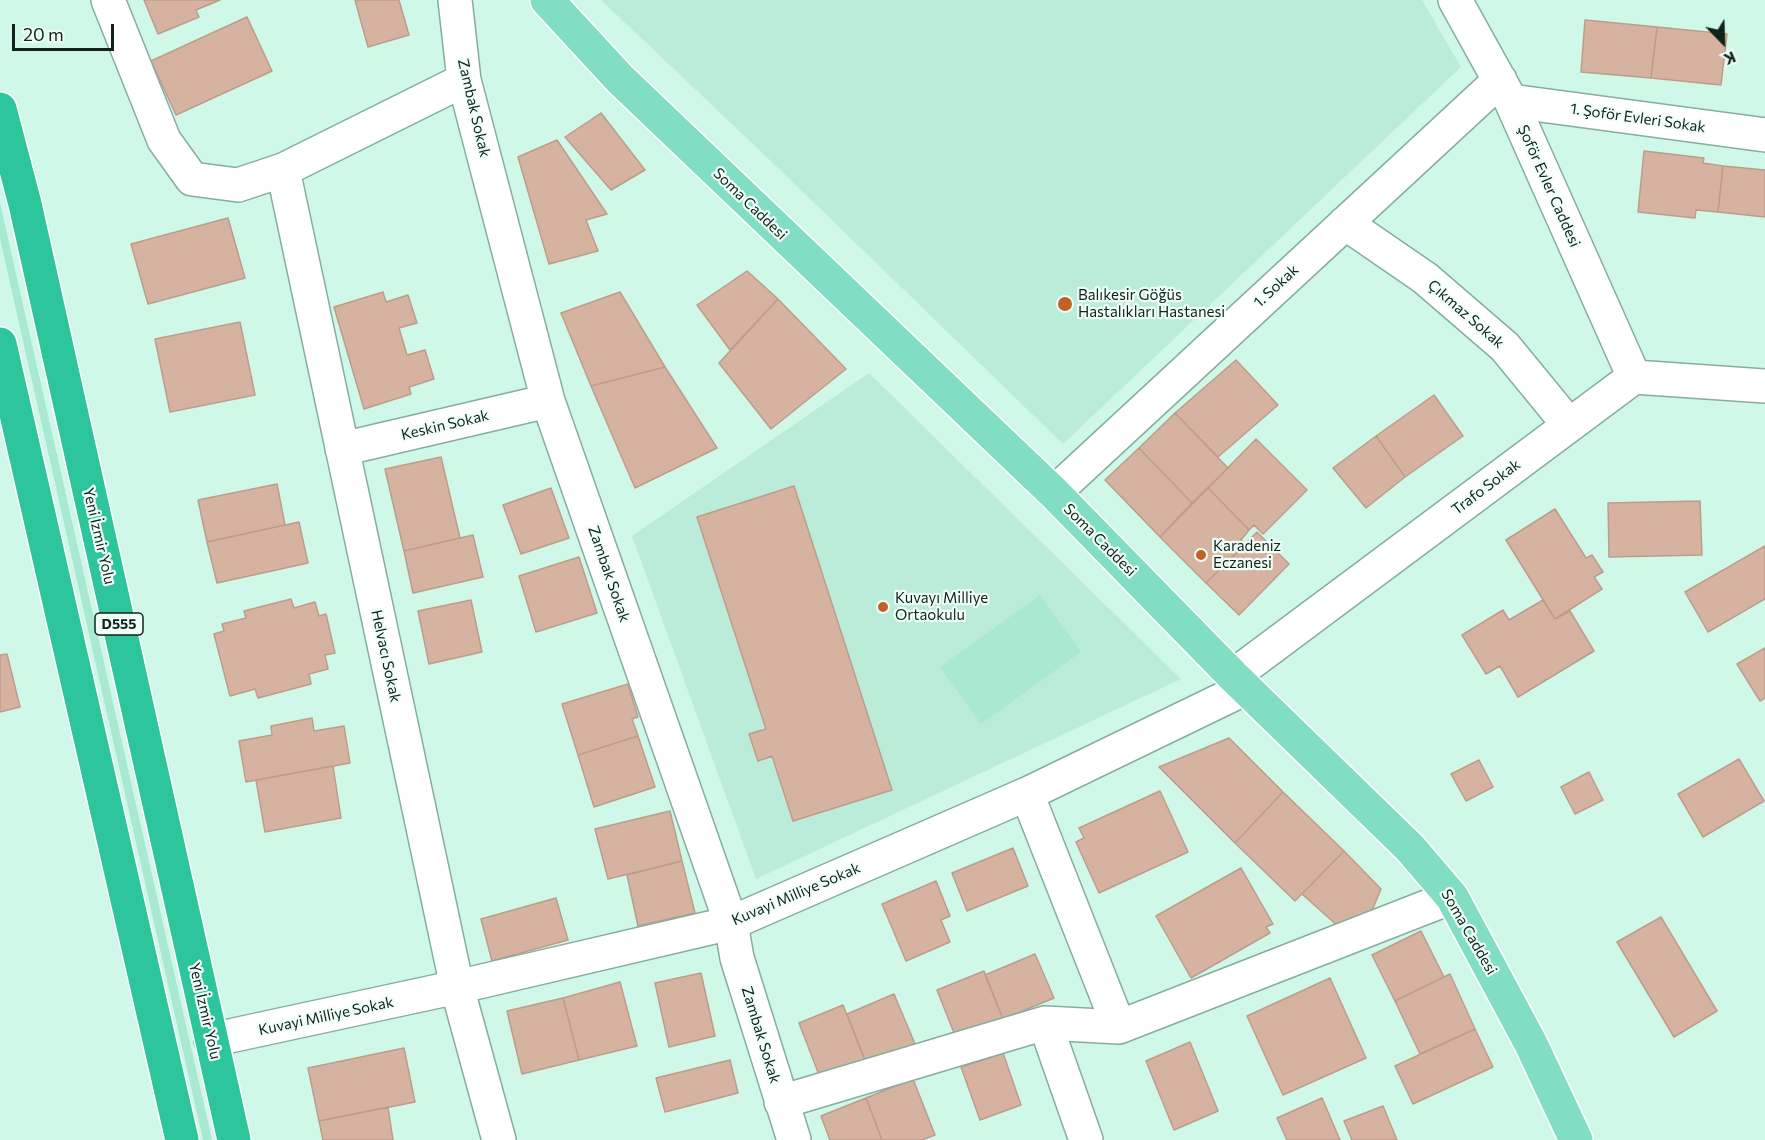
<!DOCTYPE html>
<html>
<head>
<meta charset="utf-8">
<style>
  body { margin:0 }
  #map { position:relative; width:1765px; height:1140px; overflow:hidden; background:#cff8e8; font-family:Commissioner,sans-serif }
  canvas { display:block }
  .north { position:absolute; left:1693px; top:12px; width:60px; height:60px; -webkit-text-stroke:4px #effff8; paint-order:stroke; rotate:157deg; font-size:16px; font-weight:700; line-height:24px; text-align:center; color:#11211b }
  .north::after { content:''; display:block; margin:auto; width:21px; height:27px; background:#11211b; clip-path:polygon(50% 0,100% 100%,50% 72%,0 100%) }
  .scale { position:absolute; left:12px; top:24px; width:102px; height:27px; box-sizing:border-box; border:3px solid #11211b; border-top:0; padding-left:8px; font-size:18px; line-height:21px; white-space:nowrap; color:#11211b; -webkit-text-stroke:4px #effff8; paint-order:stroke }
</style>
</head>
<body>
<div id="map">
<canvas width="1765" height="1140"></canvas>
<div class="north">K</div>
<div class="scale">20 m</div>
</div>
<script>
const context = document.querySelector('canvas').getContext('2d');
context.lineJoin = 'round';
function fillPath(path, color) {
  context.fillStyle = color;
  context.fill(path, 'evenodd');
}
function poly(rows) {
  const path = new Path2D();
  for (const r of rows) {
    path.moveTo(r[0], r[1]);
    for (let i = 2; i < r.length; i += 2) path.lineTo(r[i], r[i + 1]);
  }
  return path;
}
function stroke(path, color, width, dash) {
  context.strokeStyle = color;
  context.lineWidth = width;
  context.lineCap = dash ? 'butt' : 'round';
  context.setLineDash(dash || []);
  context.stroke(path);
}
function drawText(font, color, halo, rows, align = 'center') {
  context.font = font + ' Commissioner,sans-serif';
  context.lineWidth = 4.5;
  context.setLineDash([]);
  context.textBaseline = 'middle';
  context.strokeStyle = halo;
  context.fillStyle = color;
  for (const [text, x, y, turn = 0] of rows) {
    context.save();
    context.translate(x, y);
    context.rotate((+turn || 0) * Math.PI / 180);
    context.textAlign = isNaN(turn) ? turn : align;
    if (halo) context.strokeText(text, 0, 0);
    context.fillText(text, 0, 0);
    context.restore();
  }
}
const built = poly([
  [601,0,1422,0,1461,67,1063,444,773,163],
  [869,373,1181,679,756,879,632,536]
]);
const green = poly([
  [0,203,212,1140,203,1140,0,239],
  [1040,595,1081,652,981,724,940,667]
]);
const building = poly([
  [144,0,220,0,196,10,199,17,158,34,144,0],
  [355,0,399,0,409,35,368,47,355,0],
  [247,17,272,71,176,115,151,61,247,17],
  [1585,20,1657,27,1651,78,1581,72,1585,20],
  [1657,27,1727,34,1721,85,1651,78,1657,27],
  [601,113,645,170,611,190,565,137,601,113],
  [557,140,607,214,586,220,598,251,549,264,518,157,557,140],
  [1644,151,1704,158,1703,163,1723,166,1718,212,1696,210,1695,218,1638,212,1644,151],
  [1723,166,1765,170,1765,217,1718,212,1723,166],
  [228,218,245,278,148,304,131,244,228,218],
  [747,271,778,299,730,350,697,305,747,271],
  [383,292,386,302,408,295,417,323,399,328,407,355,425,350,434,379,409,387,411,394,364,409,334,307,383,292],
  [620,292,665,367,591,386,561,313,620,292],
  [778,299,846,369,771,429,719,363,778,299],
  [240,322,255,395,170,412,155,339,240,322],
  [1236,360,1278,405,1218,457,1175,413,1236,360],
  [665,367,717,448,635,488,591,386,665,367],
  [1434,395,1463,436,1405,477,1376,436,1434,395],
  [1175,413,1228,468,1192,503,1139,448,1175,413],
  [1376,436,1405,477,1366,508,1333,468,1376,436],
  [1256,439,1307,490,1263,534,1254,525,1249,530,1208,488,1256,439],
  [1139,448,1192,503,1160,537,1105,480,1139,448],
  [441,457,460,538,404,551,385,469,441,457],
  [277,484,285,525,207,542,198,500,277,484],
  [794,486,892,790,793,821,772,756,758,761,749,734,766,729,697,517,794,486],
  [551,488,569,538,521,554,503,505,551,488],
  [1208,488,1249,530,1241,540,1245,545,1206,583,1160,537,1208,488],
  [1700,501,1702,555,1609,557,1608,503,1700,501],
  [1555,509,1586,558,1592,555,1603,572,1594,577,1602,589,1555,619,1506,540,1555,509],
  [299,522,308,563,217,583,207,542,299,522],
  [1257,532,1289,564,1239,615,1206,583,1257,532],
  [473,535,483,577,413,593,404,551,473,535],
  [1765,546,1765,599,1708,632,1685,592,1765,546],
  [579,557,597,613,536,632,519,576,579,557],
  [291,599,294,608,315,602,319,616,326,614,335,653,325,655,328,669,309,674,311,684,258,698,255,689,230,696,214,634,224,631,222,624,246,618,244,611,291,599],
  [471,600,482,652,429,664,418,611,471,600],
  [1543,600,1555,619,1570,611,1594,651,1518,697,1500,666,1486,674,1462,635,1503,610,1509,620,1543,600],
  [1765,648,1765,698,1760,701,1737,664,1765,648],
  [7,654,20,707,0,712,0,655,7,654],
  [628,684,638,717,632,719,638,736,578,755,562,704,628,684],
  [312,718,314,731,344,726,350,763,246,782,239,741,272,735,271,726,312,718],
  [638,736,655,787,594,807,578,755,638,736],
  [1229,738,1283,792,1235,843,1159,767,1229,738],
  [1739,759,1764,801,1703,837,1678,794,1739,759],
  [1479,760,1493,787,1466,801,1451,774,1479,760],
  [333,766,341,818,265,832,256,780,333,766],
  [1589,772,1603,800,1575,814,1561,787,1589,772],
  [1160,791,1188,852,1099,893,1076,842,1084,838,1079,828,1160,791],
  [1283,792,1344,851,1295,901,1235,843,1283,792],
  [670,811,682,861,608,879,595,829,670,811],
  [1013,848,1028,886,967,911,952,873,1013,848],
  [1344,851,1381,889,1371,913,1339,927,1302,894,1344,851],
  [682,861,695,913,638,926,627,875,682,861],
  [1241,868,1273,924,1266,927,1270,933,1191,978,1156,916,1241,868],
  [936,881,950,916,941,920,950,942,906,961,882,904,936,881],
  [556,898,568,940,492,961,481,919,556,898],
  [1661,917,1717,1011,1674,1037,1617,942,1661,917],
  [1421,931,1444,977,1395,1001,1372,955,1421,931],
  [1035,954,1054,998,1003,1019,985,975,1035,954],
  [984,971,1003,1019,956,1038,937,990,984,971],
  [701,973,715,1036,669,1047,655,983,701,973],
  [1450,974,1475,1029,1420,1054,1395,1001,1450,974],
  [1330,978,1366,1058,1283,1095,1247,1016,1330,978],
  [620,982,637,1046,579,1060,563,998,620,982],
  [894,994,915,1044,866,1063,847,1014,894,994],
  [563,998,579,1060,522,1074,507,1011,563,998],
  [843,1005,866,1063,821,1080,799,1023,843,1005],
  [1475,1029,1493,1067,1413,1104,1395,1066,1475,1029],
  [1190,1042,1218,1111,1174,1130,1146,1061,1190,1042],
  [404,1048,415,1102,319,1121,308,1068,404,1048],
  [1003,1053,1021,1105,980,1120,961,1067,1003,1053],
  [730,1060,738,1093,665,1112,656,1078,730,1060],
  [913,1079,935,1135,922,1140,882,1140,866,1098,913,1079],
  [866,1098,882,1140,830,1140,821,1116,866,1098],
  [1322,1098,1340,1140,1287,1140,1277,1118,1322,1098],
  [1383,1106,1397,1140,1352,1140,1344,1121,1383,1106],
  [388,1107,393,1140,323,1140,319,1121,388,1107]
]);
const minor = poly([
  [108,0,164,140,192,179,238,185,283,170,464,80],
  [455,0,464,80,548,401,731,923,737,958,794,1140],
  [1455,0,1511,101,1634,377],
  [1511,101,1765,135],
  [283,170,457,987,499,1140],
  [1345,223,1425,278,1505,347,1569,425],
  [342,449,548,401],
  [1054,493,1500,80],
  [1233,676,1634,377,1765,386],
  [1027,794,1119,1027],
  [1045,1023,1086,1140],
  [211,1040,457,987,731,923,1027,794,1246,688],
  [781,1102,1045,1023,1119,1027,1452,897]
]);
const major = poly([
  [547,0,620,79,1054,493,1233,676,1410,848,1452,897,1531,1044,1576,1140]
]);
const highway = poly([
  [0,109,25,204,234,1140],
  [0,344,182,1140]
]);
const markers = [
  [1065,304,8,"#c26025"],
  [1201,555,6,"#c26025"],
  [883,607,6,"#c26025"]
];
const shields = [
  [119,624,48]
];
const shieldNames = [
  ["D555",119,624]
];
const streetNames = [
  ["Zambak Sokak",474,108,77],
  ["1. Şoför Evleri Sokak",1638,118,8],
  ["Şoför Evler Caddesi",1549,186,66],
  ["Soma Caddesi",750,204,44],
  ["1. Sokak",1276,286,-43],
  ["Çıkmaz Sokak",1466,314,41],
  ["Keskin Sokak",445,425,-13],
  ["Trafo Sokak",1486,487,-37],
  ["Yeni İzmir Yolu",99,536,77],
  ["Soma Caddesi",1100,540,45],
  ["Zambak Sokak",609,574,71],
  ["Helvacı Sokak",386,656,78],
  ["Kuvayi Milliye Sokak",796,894,-23],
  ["Soma Caddesi",1469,932,60],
  ["Yeni İzmir Yolu",205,1011,77],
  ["Kuvayi Milliye Sokak",326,1016,-12],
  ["Zambak Sokak",761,1035,73]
];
const poiNames = [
  ["Balıkesir Göğüs",1078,295],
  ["Hastalıkları Hastanesi",1078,312],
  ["Karadeniz",1213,546],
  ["Eczanesi",1213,563],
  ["Kuvayı Milliye",895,598],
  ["Ortaokulu",895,615]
];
fillPath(built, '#bbecd9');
fillPath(green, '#aae9d1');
fillPath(building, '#d6b3a1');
stroke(building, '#be9c8b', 1.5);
stroke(minor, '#86ad9e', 36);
stroke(major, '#fff', 36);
stroke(highway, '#fff', 36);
stroke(minor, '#fff', 33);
stroke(major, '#81ddc4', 33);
stroke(highway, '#2dc69c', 33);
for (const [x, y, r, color] of markers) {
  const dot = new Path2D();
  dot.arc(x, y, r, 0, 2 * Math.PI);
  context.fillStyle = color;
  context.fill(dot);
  stroke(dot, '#effff8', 2);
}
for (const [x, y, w] of shields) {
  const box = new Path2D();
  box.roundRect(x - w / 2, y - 11, w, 22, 4.5);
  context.fillStyle = '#effff8';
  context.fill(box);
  stroke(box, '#11211b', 1.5);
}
drawText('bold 14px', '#11211b', null, shieldNames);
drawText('15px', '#11211b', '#effff8', streetNames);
drawText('15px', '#11211b', '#effff8', poiNames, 'left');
</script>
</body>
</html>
